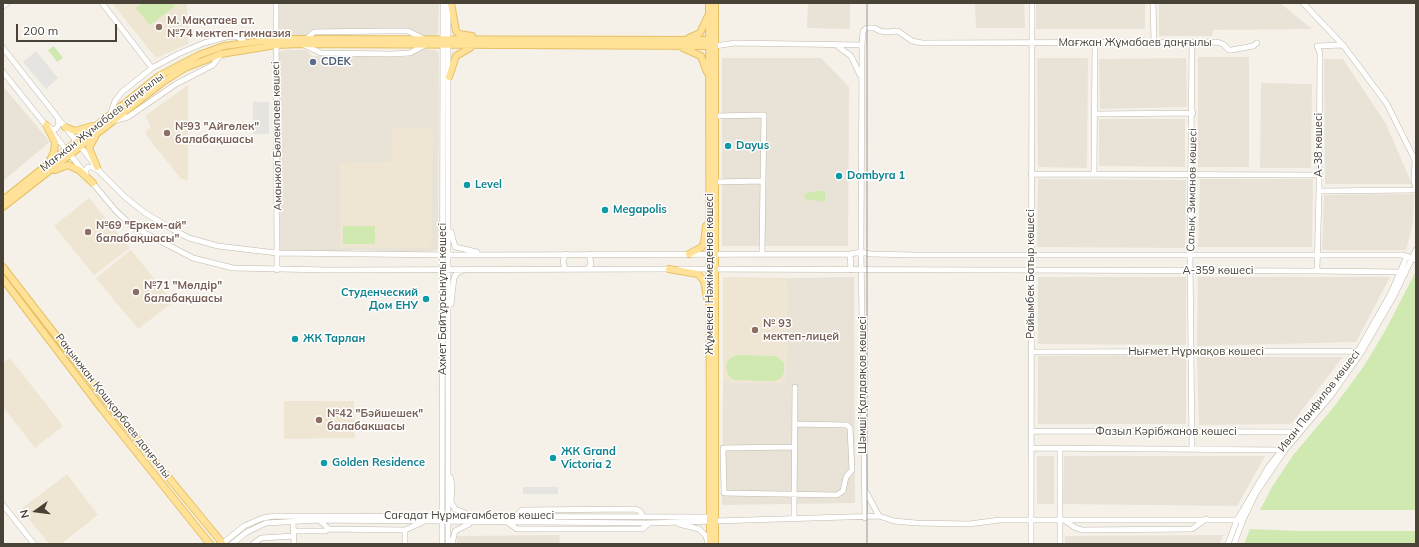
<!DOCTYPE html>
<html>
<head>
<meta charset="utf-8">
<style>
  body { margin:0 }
  #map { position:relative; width:1419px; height:547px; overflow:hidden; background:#f5f1e9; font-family:Mulish,sans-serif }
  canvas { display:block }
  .frame { position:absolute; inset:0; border:4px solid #484237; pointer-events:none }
  .north { position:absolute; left:16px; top:491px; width:40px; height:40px; -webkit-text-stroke:3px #fff; paint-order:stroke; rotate:256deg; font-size:11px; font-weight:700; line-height:16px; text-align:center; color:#484237 }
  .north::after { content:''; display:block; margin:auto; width:14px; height:18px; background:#484237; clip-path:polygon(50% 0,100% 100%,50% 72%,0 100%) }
  .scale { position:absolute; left:16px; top:24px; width:101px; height:18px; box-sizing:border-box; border:2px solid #484237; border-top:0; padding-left:5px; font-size:12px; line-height:14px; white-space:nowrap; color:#484237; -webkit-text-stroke:3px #fff; paint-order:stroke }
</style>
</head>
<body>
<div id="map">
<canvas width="1419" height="547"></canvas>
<div class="frame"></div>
<div class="north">N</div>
<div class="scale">200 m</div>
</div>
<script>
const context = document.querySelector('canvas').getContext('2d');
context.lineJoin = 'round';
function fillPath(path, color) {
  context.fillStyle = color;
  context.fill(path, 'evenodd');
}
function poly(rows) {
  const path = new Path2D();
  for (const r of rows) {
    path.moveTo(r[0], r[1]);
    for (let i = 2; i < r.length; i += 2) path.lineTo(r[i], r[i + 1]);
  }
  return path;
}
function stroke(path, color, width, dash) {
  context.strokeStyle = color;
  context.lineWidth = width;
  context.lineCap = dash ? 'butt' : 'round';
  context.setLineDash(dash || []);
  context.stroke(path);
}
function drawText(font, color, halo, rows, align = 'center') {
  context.font = font + ' Mulish,sans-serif';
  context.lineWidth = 3;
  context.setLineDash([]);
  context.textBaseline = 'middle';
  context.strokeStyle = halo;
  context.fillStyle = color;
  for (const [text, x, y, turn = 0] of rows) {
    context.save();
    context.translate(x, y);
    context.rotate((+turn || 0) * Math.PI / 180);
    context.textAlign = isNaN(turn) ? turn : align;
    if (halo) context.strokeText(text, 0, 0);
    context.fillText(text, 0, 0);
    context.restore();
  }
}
const residential = poly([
  [278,3,439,3,438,34,434,37,426,37,409,30,311,30,304,37,281,36,278,31],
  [808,3,850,3,850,29,807,28],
  [975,3,1024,3,1025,28,976,28],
  [1036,3,1145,3,1145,29,1036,29],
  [1159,3,1280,3,1312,29,1213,30,1212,36,1159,36],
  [421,49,434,50,438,52,439,56,438,249,434,251,407,252,352,250,343,253,280,250,279,52,285,50,306,50,312,56,408,57],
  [1198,57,1249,57,1249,167,1198,167],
  [722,58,821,58,849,87,848,246,722,246],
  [1037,58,1088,58,1087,168,1038,167],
  [1186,58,1187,107,1100,109,1099,59],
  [1324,59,1343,59,1386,124,1412,184,1325,184],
  [1261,83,1312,84,1311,168,1260,168],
  [3,86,50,142,3,181],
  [1099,119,1185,119,1185,167,1099,166],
  [1038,179,1186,180,1185,248,1037,247],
  [1200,179,1313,179,1312,247,1198,247],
  [1414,194,1413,223,1406,250,1322,250,1324,195],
  [854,277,855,503,722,505,723,382,786,383,787,278],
  [1038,277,1186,277,1186,345,1038,344],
  [1198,277,1390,277,1356,342,1197,346],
  [1186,355,1186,424,1038,424,1038,356],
  [1197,357,1343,357,1291,424,1199,425],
  [1037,456,1054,456,1054,504,1037,504],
  [1064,456,1265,456,1237,506,1063,504],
  [560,535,559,544,457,544,457,536],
  [1223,535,1220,544,1065,544,1065,536]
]);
const education = poly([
  [112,3,187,3,188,44,156,58],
  [188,85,188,180,181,179,146,135,146,130,151,127,145,116],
  [433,127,431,247,340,248,340,163,391,162,393,128],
  [89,198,130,248,94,275,54,226],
  [131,250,173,302,138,329,96,278],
  [723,277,787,278,786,383,723,382],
  [10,358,63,426,35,448,3,407,3,363],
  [284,401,354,401,355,438,284,439],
  [67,474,98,515,61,544,49,544,21,509]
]);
const green = poly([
  [143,3,173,3,175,6,150,25,136,8],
  [54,46,63,58,57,62,48,50],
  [816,191,825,191,825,202,813,200,806,201,804,194],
  [343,226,375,226,375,244,343,244],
  [1416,271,1416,510,1260,510,1272,487,1294,454,1333,408,1364,366,1385,331],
  [737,355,776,356,784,363,784,373,781,378,774,381,734,380,728,375,726,365,730,358],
  [1250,529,1298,531,1416,531,1416,544,1244,544]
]);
const parking = poly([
  [36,51,58,78,46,89,23,62],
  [253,102,269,102,269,134,253,134],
  [523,487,558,487,558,494,523,494]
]);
const minor = poly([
  [102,3,152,68],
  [276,3,277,270],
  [1153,3,1154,42],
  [1303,3,1343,45,1387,104,1415,160,1414,181,1416,189],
  [3,6,7,3],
  [305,40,314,32,385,31,408,31,424,39],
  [302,44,321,53,391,54,410,53,423,46],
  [836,45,851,56,860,75],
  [715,46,735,43,862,45],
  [3,48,102,174,125,197,145,213,172,229,189,238,218,246,277,253,449,255,850,254,851,270],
  [3,72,47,127],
  [1095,114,1193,113],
  [110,115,115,101,122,92,152,68,178,54,204,43,226,37,238,37,246,43],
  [715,116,764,115,763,181],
  [113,121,128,117,176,84,213,65,221,54],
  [47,125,52,130,56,129,59,124,58,120],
  [53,133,84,172],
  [86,174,86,170,88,167,92,167,99,171],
  [1031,174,1319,175],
  [1094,174,1095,42],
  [90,180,116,211,133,227,193,258,233,268,327,270,672,269],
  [716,182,763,181,762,254],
  [1319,191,1416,190],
  [451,232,455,247,477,252],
  [850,254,861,252,862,45,863,31,867,28,874,28,880,31,887,32,898,31,912,41,922,43,1217,42,1223,44,1229,50,1232,50,1253,46,1257,43],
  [565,269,563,261,566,254],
  [588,269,591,264,589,254],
  [680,269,1317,271,1401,272,1405,274],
  [1317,271,1319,191,1320,53,1317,46,1343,45],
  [451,304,454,278,457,273,462,271],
  [1031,352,1358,351,1360,353],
  [1033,431,1297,432],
  [795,447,723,448,724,493,837,495,843,491,846,477,852,470,850,428,847,425,795,424],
  [1033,448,1283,450],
  [1192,448,1190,254,1192,43],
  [450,477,452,484,451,502,455,509,465,513],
  [865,490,879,516],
  [3,505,34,544],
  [516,516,522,510,635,509,640,511,643,517],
  [794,518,795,387],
  [865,518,861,252,871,254,915,255,1401,255,1407,256,1416,260],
  [319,520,329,529,405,530,423,522],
  [1064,520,1074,527,1082,530,1192,529,1206,519],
  [293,522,294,544],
  [507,522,517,529,642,529,649,523],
  [679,524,699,529,706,536,708,544],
  [405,530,405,544],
  [294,531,325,531,329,529],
  [222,544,244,526,263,518,275,516,714,517],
  [232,544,247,532,266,523,319,520,649,523,879,516,894,521,916,523,969,524,1000,520,1243,520],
  [253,544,261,538,294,536],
  [442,544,443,3],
  [448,544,448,3],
  [452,544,455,531,469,524],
  [1031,544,1032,3],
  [1060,544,1060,448],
  [1228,544,1237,520,1269,466,1332,388,1358,351,1391,293,1407,256],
  [1234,544,1243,520,1256,493,1285,450,1330,397,1361,353,1394,296,1416,250]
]);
const major = poly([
  [451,3,456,31,459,34,472,36],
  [709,3,710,544],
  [715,3,715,544],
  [689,38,700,33,708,16],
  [683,48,701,56,707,72],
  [449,77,456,56,470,48],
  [46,125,55,142,54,152,49,162],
  [65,127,75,131,92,126],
  [95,137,89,148,97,167],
  [55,170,68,165,79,170,93,183],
  [3,200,159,76,199,55,224,46,276,39,715,40],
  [3,207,163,82,185,68,221,54,276,45,302,44,715,46],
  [689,254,702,247,704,243,706,226],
  [3,267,119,417,223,544],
  [669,269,698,274,704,281,707,298],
  [3,279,101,408,210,544]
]);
const tram = poly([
  [867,3,867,544]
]);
const markers = [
  [159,27,4,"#8d6e63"],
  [313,62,4,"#5c6f8a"],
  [167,133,4,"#8d6e63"],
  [728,146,4,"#0f9aa8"],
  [839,176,4,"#0f9aa8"],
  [467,185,4,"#0f9aa8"],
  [605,210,4,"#0f9aa8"],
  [88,232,4,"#8d6e63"],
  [136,292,4,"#8d6e63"],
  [426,299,4,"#0f9aa8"],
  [755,330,4,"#8d6e63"],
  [295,339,4,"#0f9aa8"],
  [319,420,4,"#8d6e63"],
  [553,458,4,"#0f9aa8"],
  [324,463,4,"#0f9aa8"]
];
const educationNames = [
  ["М. Мақатаев ат.",167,21],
  ["№74 мектеп-гимназия",167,34],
  ["№93 \"Айгөлек\"",175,127],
  ["балабақшасы",175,140],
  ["№69 \"Еркем-ай\"",96,226],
  ["балабақшасы\"",96,239],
  ["№71 \"Мөлдір\"",144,286],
  ["балабақшасы",144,299],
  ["№ 93",763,324],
  ["мектеп-лицей",763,337],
  ["№42 \"Бәйшешек\"",327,414],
  ["балабакшасы",327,427]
];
const streetNames = [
  ["Мағжан Жұмабаев даңғылы",1135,43],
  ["Мағжан Жұмабаев даңғылы",102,122,-38],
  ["Аманжол Бөлекпаев көшесі",277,136,-91],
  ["А-38 көшесі",1319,145,-90],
  ["Салық Зиманов көшесі",1192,190,-89],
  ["А-359 көшесі",1218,271],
  ["Жұмекен Нәжімеденов көшесі",710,274,-90],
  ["Райымбек Батыр көшесі",1031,274,-90],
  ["Ахмет Байтұрсынұлы көшесі",443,299,-90],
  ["Нығмет Нұрмақов көшесі",1196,352],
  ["Шәмші Қалдаяқов көшесі",863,385,-90],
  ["Иван Панфилов көшесі",1319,401,-52],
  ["Рақымжан Қошқарбаев даңғылы",113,406,52],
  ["Фазыл Кәрібжанов көшесі",1166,432],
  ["Сағадат Нұрмағамбетов көшесі",469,516]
];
const serviceNames = [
  ["CDEK",321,62]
];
const cultureNames = [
  ["Dayus",736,146],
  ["Dombyra 1",847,176],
  ["Level",475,185],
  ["Megapolis",613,210],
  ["Студенческий",418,293,"right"],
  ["Дом ЕНУ",418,306,"right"],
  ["ЖК Тарлан",303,339],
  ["ЖК Grand",561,452],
  ["Victoria 2",561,465],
  ["Golden Residence",332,463]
];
fillPath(residential, '#e9e3d7');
fillPath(education, '#eee6d2');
fillPath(green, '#d0e9b1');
fillPath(parking, '#e6e4e0');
stroke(minor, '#c0b9ab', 6);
stroke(major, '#e6c065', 8);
stroke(minor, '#fff', 5);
stroke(major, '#ffe297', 6);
stroke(tram, '#989898', 1);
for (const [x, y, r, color] of markers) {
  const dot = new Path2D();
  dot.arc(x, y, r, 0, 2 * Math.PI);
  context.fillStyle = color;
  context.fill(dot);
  stroke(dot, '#fff', 1.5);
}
drawText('bold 11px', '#785e54', '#fff', educationNames, 'left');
drawText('11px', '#484237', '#fff', streetNames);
drawText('bold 11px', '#4e5e75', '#fff', serviceNames, 'left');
drawText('bold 11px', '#0d838f', '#fff', cultureNames, 'left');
</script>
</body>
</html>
